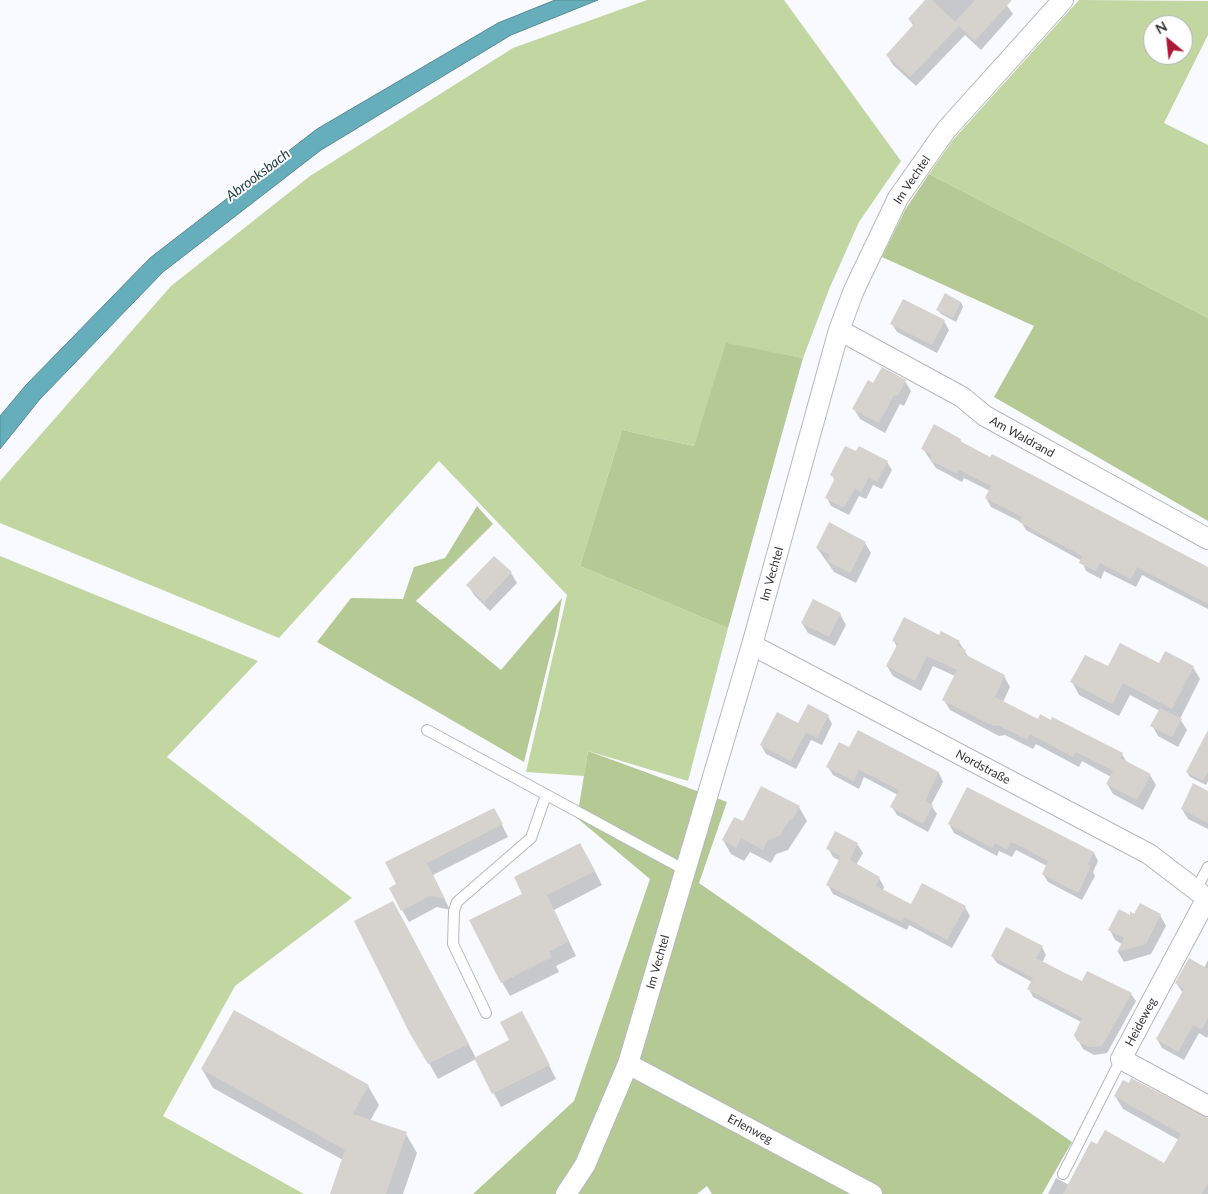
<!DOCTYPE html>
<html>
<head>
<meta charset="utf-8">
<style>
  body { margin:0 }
  #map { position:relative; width:1208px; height:1194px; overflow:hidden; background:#f9faff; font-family:Lato,sans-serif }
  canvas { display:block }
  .north { position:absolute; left:1143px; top:15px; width:50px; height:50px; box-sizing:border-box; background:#fff; border:1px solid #aeaeaf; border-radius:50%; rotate:332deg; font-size:14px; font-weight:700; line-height:20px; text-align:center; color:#343437 }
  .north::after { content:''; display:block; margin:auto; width:18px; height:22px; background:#ad1839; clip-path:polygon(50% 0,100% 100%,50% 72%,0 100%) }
</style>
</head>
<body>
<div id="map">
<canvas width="1208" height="1194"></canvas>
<div class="north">N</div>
</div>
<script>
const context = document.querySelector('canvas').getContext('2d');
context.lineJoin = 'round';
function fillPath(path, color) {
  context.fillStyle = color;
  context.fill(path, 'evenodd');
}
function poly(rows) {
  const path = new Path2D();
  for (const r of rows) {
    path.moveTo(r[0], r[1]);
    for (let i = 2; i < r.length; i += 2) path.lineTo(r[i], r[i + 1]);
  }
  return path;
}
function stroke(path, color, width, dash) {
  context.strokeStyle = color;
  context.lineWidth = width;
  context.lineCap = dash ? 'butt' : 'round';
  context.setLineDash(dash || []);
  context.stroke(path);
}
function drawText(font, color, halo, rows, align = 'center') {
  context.font = font + ' Lato,sans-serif';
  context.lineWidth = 4;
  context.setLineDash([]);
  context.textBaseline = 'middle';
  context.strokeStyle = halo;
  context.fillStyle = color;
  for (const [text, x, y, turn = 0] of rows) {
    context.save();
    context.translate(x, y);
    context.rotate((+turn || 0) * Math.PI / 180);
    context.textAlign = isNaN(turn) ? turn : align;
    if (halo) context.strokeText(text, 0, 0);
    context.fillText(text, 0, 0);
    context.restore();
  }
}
const green = poly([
  [647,0,784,0,901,161,859,222,830,287,803,358,727,344,694,446,622,430,580,566,728,628,688,781,588,751,584,776,526,772,567,595,439,461,279,638,0,523,0,481,171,286,310,176,513,48],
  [1079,0,1208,1,1208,35,1164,123,1208,145,1208,318,929,174,953,140],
  [1153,25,1183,25,1183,55,1153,55],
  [0,556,258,661,167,757,352,898,235,986,163,1116,304,1194,0,1194]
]);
const forest = poly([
  [929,174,1208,318,1208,521,994,397,1034,326,882,257,905,210],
  [726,343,803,358,728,628,580,566,622,430,694,446],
  [477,506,493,524,416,601,501,670,562,598,556,631,524,762,317,642,351,598,403,599,414,567,445,558],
  [588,751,727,802,699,883,1072,1142,1042,1194,712,1194,707,1186,697,1194,473,1194,574,1101,650,879,577,818]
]);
const water = poly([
  [555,0,598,0,511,35,321,150,163,272,40,399,0,449,0,416,26,385,150,258,317,129,498,23,555,0]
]);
const shadow = poly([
  [927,0,1003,0,1013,14,981,50,965,35,916,86,893,65,887,55,914,27,909,19],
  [961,302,963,307,956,322,941,314,938,310],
  [944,321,949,330,937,353,897,332,892,324],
  [905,381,911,391,904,406,900,404,885,433,860,419,854,409],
  [960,440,963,444,1208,568,1208,609,1142,575,1136,587,1104,571,1101,579,1086,571,1082,561,1026,530,1021,522,991,507,986,498,990,491,964,478,962,482,936,468,923,449],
  [856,453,887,462,892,470,882,489,873,485,866,499,859,496,849,515,831,506,827,498,835,481,832,475],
  [865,543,871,553,856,583,834,572,817,548],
  [511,573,517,583,490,611,474,595,468,585],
  [840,614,846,625,835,646,808,633,802,623],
  [939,637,959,642,969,658,1004,676,1010,687,1003,702,1038,720,1122,754,1127,763,1150,775,1156,785,1143,810,1113,794,1107,784,1111,777,1082,761,1079,767,1036,744,1033,749,1005,735,999,736,950,710,944,700,955,676,933,666,921,691,893,676,887,666,897,647,894,641],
  [1159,664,1193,667,1200,679,1180,719,1187,730,1178,747,1158,736,1152,725,1160,711,1130,695,1119,716,1079,695,1072,682,1108,668],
  [828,716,832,724,822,745,811,740,796,769,766,754,761,745,799,724],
  [858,732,939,773,943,782,931,805,937,814,928,832,897,815,892,807,898,795,864,777,859,789,833,775,828,767,849,749],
  [1208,758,1208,781,1206,785,1190,777,1187,772],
  [968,789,1094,853,1098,861,1093,872,1095,876,1082,900,1048,882,1043,874,1047,866,1016,850,1012,857,999,851,997,856,954,833,949,824],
  [1208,792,1208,829,1188,819,1182,809],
  [799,807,807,821,788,850,776,854,771,863,750,852,744,861,731,854,723,840,743,823],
  [500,821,508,837,433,875,450,910,437,907,409,922,402,910,398,885,386,863],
  [857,844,863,853,856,865,879,878,884,887,883,891,911,905,965,907,970,916,952,948,909,925,907,930,833,894,828,885,840,861,833,857,828,848],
  [588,858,602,885,554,910,576,956,556,966,559,972,510,996,502,982,524,894],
  [1160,915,1166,926,1151,954,1124,962,1118,952,1122,944,1115,940,1110,930,1135,916],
  [402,918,476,1058,511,1041,529,1025,556,1079,501,1107,476,1059,438,1079,429,1063],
  [1042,947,1046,955,1042,963,1082,983,1131,994,1136,1001,1107,1053,1094,1055,1083,1049,1078,1040,1081,1022,1033,997,1029,989,1032,982,997,963,992,956],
  [1208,960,1208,1036,1207,1038,1199,1033,1184,1060,1162,1048,1157,1039,1183,993,1176,983,1204,968],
  [202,1069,368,1086,379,1105,370,1121,406,1134,417,1153,403,1194,332,1194,343,1160,213,1088],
  [1115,1096,1208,1119,1208,1194,1048,1194,1056,1178,1069,1185,1165,1165,1179,1140,1123,1109]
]);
const building = poly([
  [925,0,932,0,955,22,975,0,1012,0,975,41,959,26,910,77,886,55,914,24,908,19],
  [945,293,961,302,953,318,936,310],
  [903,299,945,320,932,345,890,324],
  [882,367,906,380,898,396,894,395,879,423,852,409,868,380,873,383],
  [934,424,961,439,960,441,990,457,992,454,1208,567,1208,604,1137,567,1131,579,1100,563,1096,571,1079,563,1082,556,1019,522,1022,517,985,498,991,486,959,470,957,474,930,460,932,455,921,449],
  [845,446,856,451,859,446,888,461,877,482,869,477,861,492,855,488,844,508,825,498,835,478,830,475],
  [829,522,866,542,850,573,827,561,830,555,816,548],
  [494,556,512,572,484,602,466,585],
  [813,599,841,613,829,637,801,623],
  [904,617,939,635,941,631,960,641,957,646,966,650,964,654,1005,675,995,697,1038,719,1040,714,1051,720,1052,717,1123,753,1120,758,1151,774,1137,800,1106,784,1113,771,1076,752,1073,757,1030,734,1027,740,998,725,993,726,942,700,957,670,927,656,915,681,886,666,898,643,892,641],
  [1120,643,1159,663,1165,651,1194,666,1172,709,1123,683,1112,704,1070,682,1085,655,1108,666],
  [808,704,829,715,817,738,806,732,791,761,760,745,777,712,798,723],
  [1160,708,1182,719,1172,737,1150,726],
  [858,730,939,772,925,801,933,805,923,824,890,807,899,790,859,770,854,781,826,767,839,742,849,747],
  [1208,730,1208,772,1203,781,1186,772],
  [1193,783,1208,791,1208,823,1181,809],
  [761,786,800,806,792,820,790,819,780,836,768,840,763,850,741,838,736,848,722,840,734,817,743,821],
  [967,787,1094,852,1088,864,1091,866,1078,893,1042,874,1048,861,1026,849,1011,842,1007,850,995,843,992,848,948,824],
  [494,808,503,824,427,863,445,899,430,896,401,911,389,888,396,884,385,862],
  [835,831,858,843,850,860,880,877,876,886,911,904,922,883,966,906,947,940,904,917,902,922,826,885,841,856,826,849],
  [580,843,595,871,547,895,569,941,549,952,552,957,501,983,469,920,522,894,514,877],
  [393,901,469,1044,428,1064,409,1032,354,921],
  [1140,903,1161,914,1146,944,1117,952,1124,938,1108,930,1119,909,1130,915,1130,911,1134,914],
  [1006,927,1043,946,1036,958,1063,972,1082,981,1087,971,1132,993,1102,1046,1089,1047,1077,1041,1074,1035,1082,1018,1027,989,1033,978,991,956],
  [1189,958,1208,969,1208,1018,1202,1029,1193,1025,1178,1052,1156,1039,1184,989,1175,983],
  [234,1010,369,1085,353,1114,407,1132,386,1194,330,1194,345,1150,201,1069],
  [522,1011,550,1065,492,1094,474,1058,509,1040,500,1022],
  [1131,1078,1208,1118,1208,1183,1202,1194,1063,1194,1091,1141,1097,1144,1105,1130,1164,1163,1181,1134,1114,1096,1123,1080,1129,1083]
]);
const service = poly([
  [427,730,685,870],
  [1196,890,1208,867],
  [486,1013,453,944,454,911,457,902,531,838,546,795],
  [1063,1174,1121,1059]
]);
const minor = poly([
  [839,330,962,397,985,416,1208,539],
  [752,645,1149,854,1208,899],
  [1207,898,1121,1059,1208,1106],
  [628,1064,872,1194],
  [566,1194,585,1165,628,1064,752,645,839,330,854,290,898,198,946,130,1063,0]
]);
const streetNames = [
  ["Im Vechtel",912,180,-56],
  ["Am Waldrand",1022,437,29],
  ["Im Vechtel",772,574,-74],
  ["Nordstraße",983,767,28],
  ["Im Vechtel",658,962,-74],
  ["Heideweg",1141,1022,-62],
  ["Erlenweg",750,1129,28]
];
const waterNames = [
  ["Abrooksbach",258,175,-37]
];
fillPath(green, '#c2d6a2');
fillPath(forest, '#b5c994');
fillPath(water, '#66aebc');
stroke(water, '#578994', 1);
fillPath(shadow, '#0003');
fillPath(building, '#d6d2cd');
stroke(service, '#b7b8be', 12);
stroke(minor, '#b7b8be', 22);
stroke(service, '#fff', 10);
stroke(minor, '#fff', 20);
drawText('12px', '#343437', '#fff', streetNames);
drawText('italic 14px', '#173b41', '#fff', waterNames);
</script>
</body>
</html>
